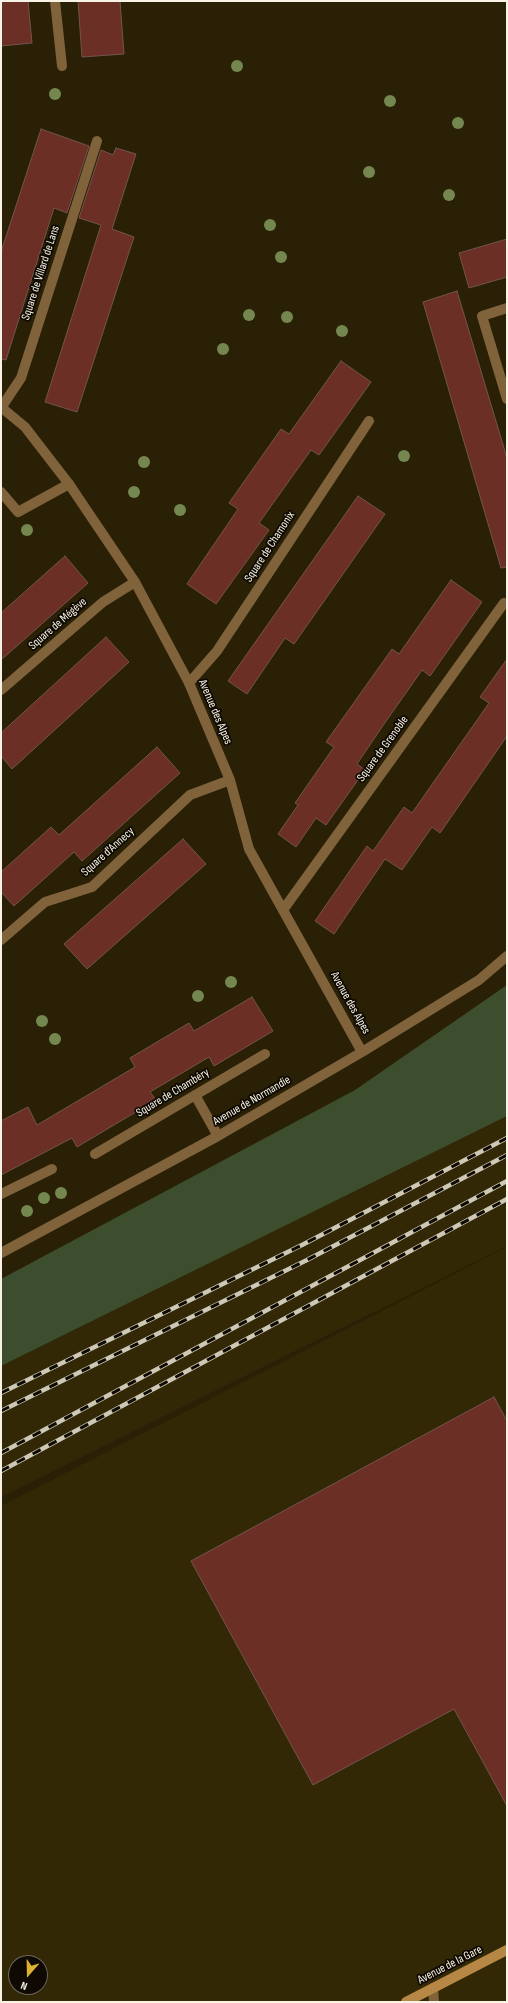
<!DOCTYPE html>
<html>
<head>
<meta charset="utf-8">
<style>
  body { margin:0 }
  #map { position:relative; width:508px; height:2003px; overflow:hidden; background:#292006; font-family:"Sofia Sans Condensed",sans-serif }
  canvas { display:block }
  .frame { position:absolute; inset:0; border:2px solid #f8f3e4; pointer-events:none }
  .north { position:absolute; left:8px; top:1955px; width:40px; height:40px; box-sizing:border-box; background:#0e0a03; border:1px solid #6c675d; border-radius:50%; rotate:200deg; font-size:11px; font-weight:700; line-height:16px; text-align:center; color:#f8f3e4 }
  .north::after { content:''; display:block; margin:auto; width:14px; height:18px; background:#deb133; clip-path:polygon(50% 0,100% 100%,50% 72%,0 100%) }
</style>
</head>
<body>
<div id="map">
<canvas width="508" height="2003"></canvas>
<div class="frame"></div>
<div class="north">N</div>
</div>
<script>
const context = document.querySelector('canvas').getContext('2d');
context.lineJoin = 'round';
function fillPath(path, color) {
  context.fillStyle = color;
  context.fill(path, 'evenodd');
}
function poly(rows) {
  const path = new Path2D();
  for (const r of rows) {
    path.moveTo(r[0], r[1]);
    for (let i = 2; i < r.length; i += 2) path.lineTo(r[i], r[i + 1]);
  }
  return path;
}
function stroke(path, color, width, dash) {
  context.strokeStyle = color;
  context.lineWidth = width;
  context.lineCap = dash ? 'butt' : 'round';
  context.setLineDash(dash || []);
  context.stroke(path);
}
function drawText(font, color, halo, rows, align = 'center') {
  context.font = font + ' "Sofia Sans Condensed",sans-serif';
  context.lineWidth = 3.5;
  context.setLineDash([]);
  context.textBaseline = 'middle';
  context.strokeStyle = halo;
  context.fillStyle = color;
  for (const [text, x, y, turn = 0] of rows) {
    context.save();
    context.translate(x, y);
    context.rotate((+turn || 0) * Math.PI / 180);
    context.textAlign = isNaN(turn) ? turn : align;
    if (halo) context.strokeText(text, 0, 0);
    context.fillText(text, 0, 0);
    context.restore();
  }
}
const built = poly([
  [507,1116,507,1246,1,1497,1,1366],
  [507,1247,507,2002,1,2002,1,1506],
  [16,1963,40,1963,40,1987,16,1987]
]);
const green = poly([
  [507,985,507,1116,1,1366,1,1279,355,1090]
]);
const building = poly([
  [1,1,28,1,32,43,1,46,1,1],
  [78,1,120,1,124,54,82,57,78,1],
  [41,129,89,146,67,213,54,208,6,360,1,359,1,252,41,129],
  [116,148,136,154,112,229,134,237,77,412,45,402,101,225,79,218,101,150,113,155,116,148],
  [507,239,507,277,469,288,459,253,507,239],
  [457,291,507,458,507,567,501,568,423,302,457,291],
  [341,361,371,382,319,455,311,450,259,523,269,530,216,604,187,584,238,509,229,503,281,429,289,434,341,361],
  [358,496,385,514,294,644,285,638,247,694,228,681,358,496],
  [65,556,88,583,1,660,1,613,65,556],
  [451,580,482,602,430,676,422,670,382,727,357,764,365,770,326,825,316,818,296,847,278,834,298,805,295,803,334,747,326,742,392,649,399,654,451,580],
  [106,637,129,662,12,769,1,756,1,733,106,637],
  [507,659,507,736,440,833,432,827,402,870,385,859,334,934,315,921,367,846,373,851,404,807,412,813,489,703,480,697,507,659],
  [157,747,180,773,82,861,74,852,14,906,1,892,1,872,51,827,59,835,157,747],
  [183,839,206,864,87,969,64,944,183,839],
  [252,997,273,1031,214,1066,209,1057,150,1092,156,1100,77,1147,72,1138,1,1175,1,1121,28,1107,37,1125,135,1067,130,1058,189,1023,194,1031,252,997],
  [494,1397,507,1421,507,1806,454,1709,313,1785,191,1561,494,1397]
]);
const lane = poly([
  [507,308,482,316,507,399],
  [1,492,18,512,69,484],
  [189,683,217,651,369,421],
  [283,910,504,603]
]);
const street = poly([
  [55,1,62,66],
  [1,407,25,427,69,484,135,582,189,683,230,780,249,849,362,1052],
  [1,408,21,378,97,141],
  [1,690,103,602,135,582],
  [1,940,45,902,92,887,190,795,230,780],
  [195,1095,218,1136],
  [95,1154,265,1054],
  [1,1194,52,1169],
  [1,1253,218,1136,362,1052,479,980,507,956],
  [433,1988,434,2002]
]);
const secondary = poly([
  [406,2002,507,1950]
]);
const rail = poly([
  [1,1393,302,1245,507,1138],
  [1,1411,307,1260,507,1155],
  [1,1453,507,1181],
  [1,1471,507,1199]
]);
const trees = [
  [237,66],
  [55,94],
  [390,101],
  [458,123],
  [369,172],
  [449,195],
  [270,225],
  [281,257],
  [249,315],
  [287,317],
  [342,331],
  [223,349],
  [404,456],
  [144,462],
  [134,492],
  [180,510],
  [27,530],
  [231,982],
  [198,996],
  [42,1021],
  [55,1039],
  [61,1193],
  [44,1198],
  [27,1211]
];
const streetNames = [
  ["Square de Villard de Lans",41,273,-72],
  ["Square de Chamonix",270,547,-57],
  ["Square de Mégève",58,624,-41],
  ["Avenue des Alpes",215,712,67],
  ["Square de Grenoble",383,749,-54],
  ["Square d'Annecy",108,852,-42],
  ["Avenue des Alpes",350,1003,61],
  ["Square de Chambéry",173,1093,-31],
  ["Avenue de Normandie",252,1101,-30],
  ["Avenue de la Gare",450,1965,-27]
];
fillPath(built, '#332805');
fillPath(green, '#3c4e2e');
fillPath(building, '#6c2f25');
stroke(building, '#73544e', 1);
stroke(lane, '#80623b', 10);
stroke(street, '#80623b', 10);
stroke(secondary, '#b68745', 10);
stroke(rail, '#cec8b6', 4.5);
stroke(rail, '#0e0a03', 3, [9]);
context.fillStyle = '#73874f';
for (const [x, y] of trees) {
  context.beginPath();
  context.arc(x, y, 6, 0, 2 * Math.PI);
  context.fill();
}
drawText('12px', '#f8f3e4', '#0e0a03', streetNames);
</script>
</body>
</html>
